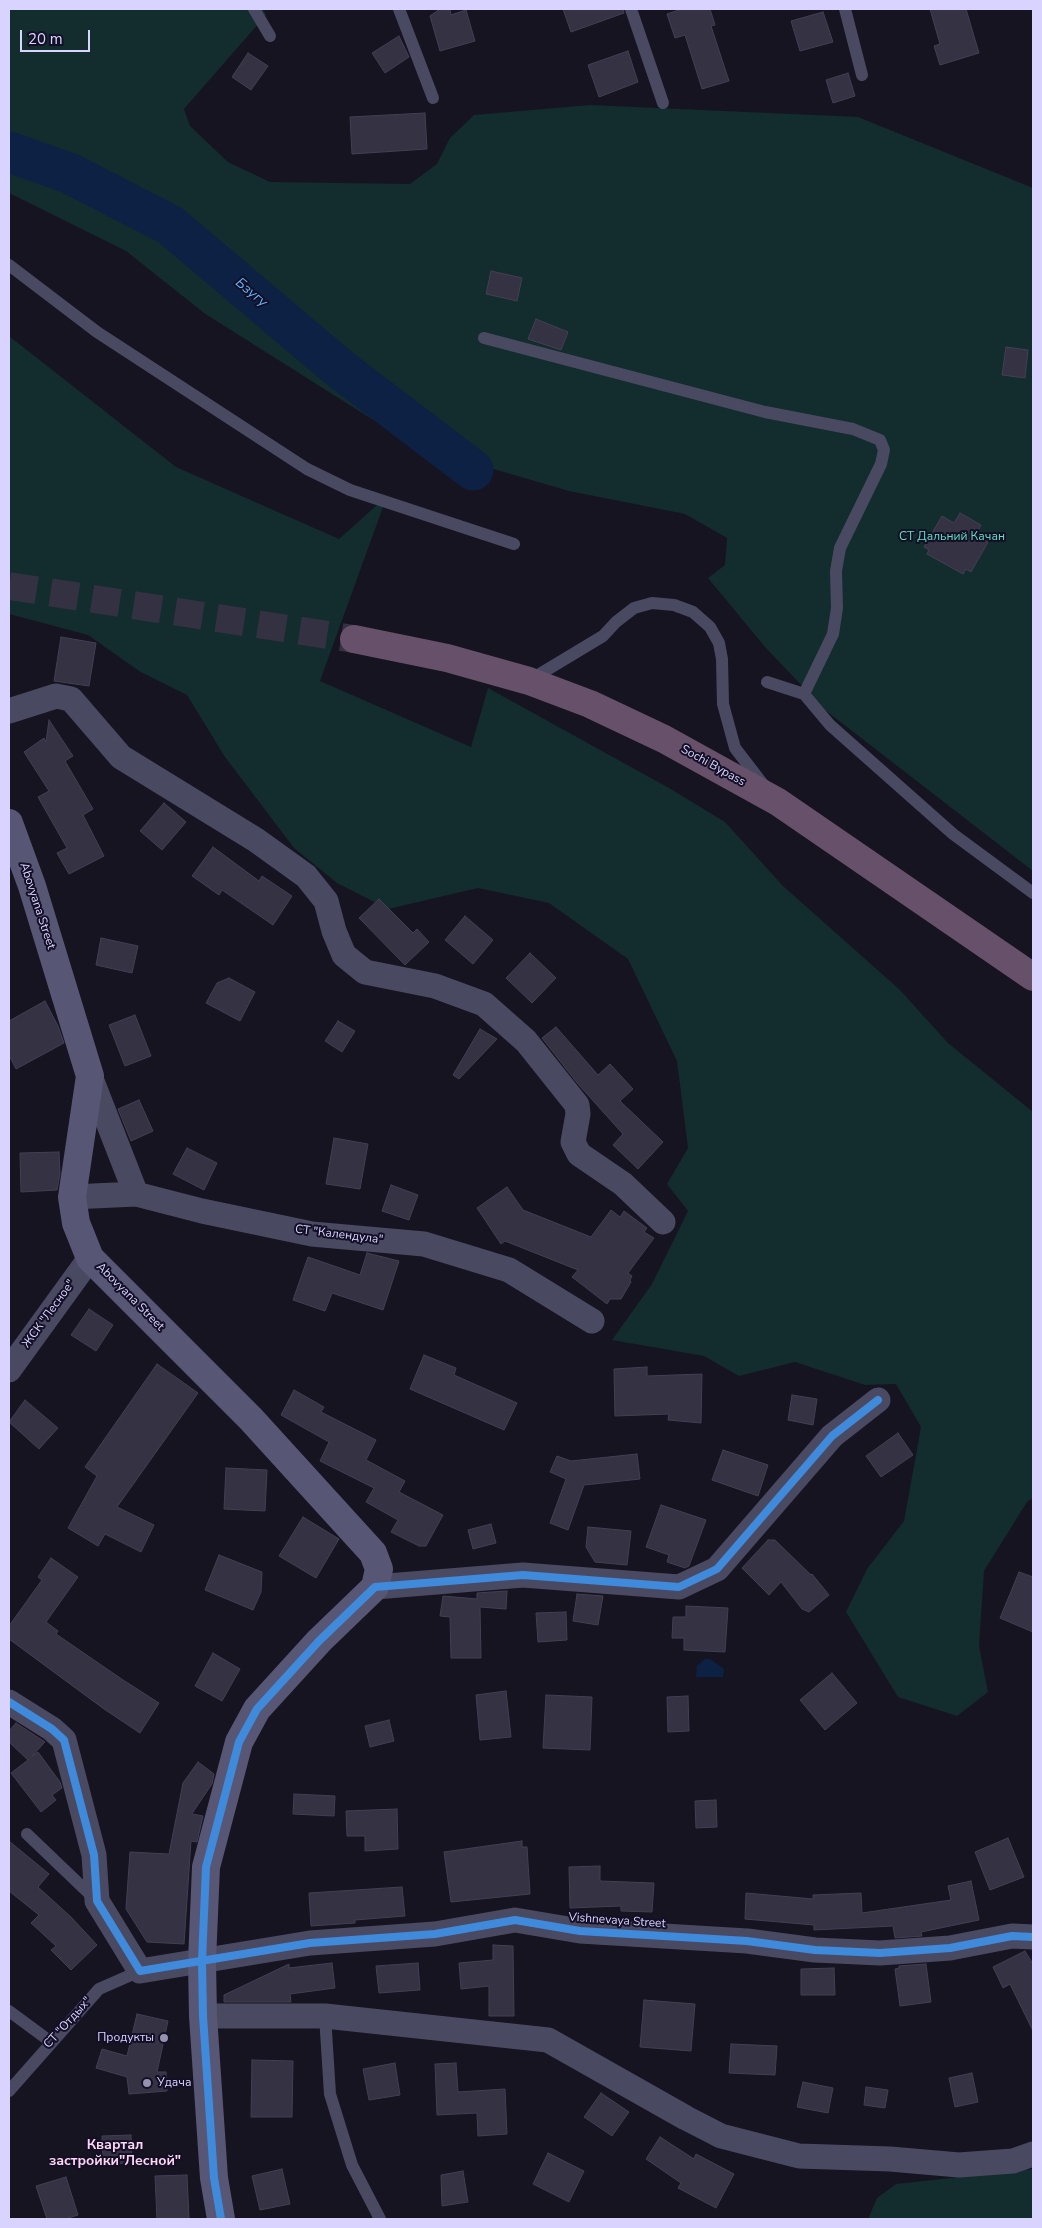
<!DOCTYPE html>
<html>
<head>
<meta charset="utf-8">
<style>
  body { margin:0 }
  #map { position:relative; width:1042px; height:2228px; overflow:hidden; background:#161421; font-family:"Nunito Sans",sans-serif }
  canvas { display:block }
  .frame { position:absolute; inset:0; border:10px solid #d9d4ff; pointer-events:none }
  .scale { position:absolute; left:20px; top:30px; width:70px; height:22px; box-sizing:border-box; border:2px solid #d9d4ff; border-top:0; padding-left:6px; font-size:15px; line-height:18px; white-space:nowrap; color:#d9d4ff; -webkit-text-stroke:4px #130f26; paint-order:stroke }
</style>
</head>
<body>
<div id="map">
<canvas width="1042" height="2228"></canvas>
<div class="frame"></div>
<div class="scale">20 m</div>
</div>
<script>
const context = document.querySelector('canvas').getContext('2d');
context.lineJoin = 'round';
function fillPath(path, color) {
  context.fillStyle = color;
  context.fill(path, 'evenodd');
}
function poly(rows) {
  const path = new Path2D();
  for (const r of rows) {
    path.moveTo(r[0], r[1]);
    for (let i = 2; i < r.length; i += 2) path.lineTo(r[i], r[i + 1]);
  }
  return path;
}
function stroke(path, color, width, dash) {
  context.strokeStyle = color;
  context.lineWidth = width;
  context.lineCap = dash ? 'butt' : 'round';
  context.setLineDash(dash || []);
  context.stroke(path);
}
function drawText(font, color, halo, rows, align = 'center') {
  context.font = font + ' "Nunito Sans",sans-serif';
  context.lineWidth = 4;
  context.setLineDash([]);
  context.textBaseline = 'middle';
  context.strokeStyle = halo;
  context.fillStyle = color;
  for (const [text, x, y, turn = 0] of rows) {
    context.save();
    context.translate(x, y);
    context.rotate((+turn || 0) * Math.PI / 180);
    context.textAlign = isNaN(turn) ? turn : align;
    if (halo) context.strokeText(text, 0, 0);
    context.fillText(text, 0, 0);
    context.restore();
  }
}
const green = poly([
  [9,9,263,9,266,15,184,109,190,126,228,162,270,182,410,184,437,164,450,138,474,115,590,105,858,117,1033,188,1033,871,825,710,765,647,708,578,725,565,727,538,685,514,569,491,459,459,370,418,204,313,126,251,9,193],
  [9,336,176,467,339,539,387,496,320,681,471,747,488,688,669,788,725,822,783,886,900,990,948,1043,1033,1112,1033,1498,1027,1502,984,1571,979,1646,988,1692,957,1716,898,1697,846,1612,867,1569,904,1521,921,1427,896,1384,865,1385,795,1362,739,1376,704,1356,612,1340,652,1284,688,1211,667,1184,688,1148,677,1061,628,959,549,903,478,888,388,909,337,883,294,848,225,757,187,695,139,671,88,635,9,614],
  [1033,2169,1033,2219,868,2219,877,2198,896,2184]
]);
const water = poly([
  [705,1659,710,1659,724,1669,723,1677,696,1677,697,1666]
]);
const river = poly([
  [9,152,69,173,170,225,339,368,473,470]
]);
const building = poly([
  [440,9,450,9,451,15,466,10,475,41,440,51,430,16,440,9],
  [563,9,623,9,624,13,571,32,563,9],
  [682,9,710,9,715,25,711,26,729,81,702,89,685,35,675,38,667,14,682,9],
  [930,9,966,9,979,53,940,65,934,46,940,44,930,9],
  [823,12,833,42,800,51,791,21,823,12],
  [399,36,409,57,385,73,372,53,399,36],
  [628,51,638,82,599,97,588,65,628,51],
  [248,53,268,66,251,90,232,77,248,53],
  [848,73,855,96,833,103,826,80,848,73],
  [425,113,427,149,352,154,350,117,425,113],
  [491,271,522,278,517,301,486,294,491,271],
  [536,319,568,332,561,350,528,339,536,319],
  [1006,347,1028,350,1025,378,1002,375,1006,347],
  [960,513,981,525,976,535,988,542,971,572,966,569,963,574,927,554,929,550,924,547,942,516,954,523,960,513],
  [61,637,96,643,89,686,54,681,61,637],
  [49,720,73,756,65,761,93,809,83,815,104,856,69,874,57,853,67,848,38,797,49,791,24,752,44,738,46,742,49,720],
  [164,803,186,822,162,850,140,831,164,803],
  [213,847,259,881,262,876,292,896,273,925,222,890,219,895,192,876,213,847],
  [379,899,413,933,417,929,429,942,405,965,359,918,379,899],
  [465,916,493,940,473,964,445,940,465,916],
  [101,938,138,946,132,973,96,965,101,938],
  [530,953,556,978,532,1003,506,978,530,953],
  [229,978,255,992,240,1021,206,1003,217,983,229,978],
  [45,1001,58,1026,64,1043,16,1069,9,1055,9,1021,45,1001],
  [135,1015,151,1056,125,1066,109,1025,135,1015],
  [338,1021,355,1031,342,1052,325,1041,338,1021],
  [556,1027,598,1075,610,1064,633,1089,620,1101,663,1142,638,1169,613,1145,623,1134,578,1084,542,1038,556,1027],
  [480,1029,497,1039,459,1079,453,1075,480,1029],
  [139,1100,153,1131,131,1141,118,1109,139,1100],
  [334,1138,368,1144,360,1189,326,1184,334,1138],
  [187,1148,217,1163,204,1190,173,1174,187,1148],
  [59,1152,60,1174,57,1190,21,1192,20,1153,59,1152],
  [391,1185,418,1195,409,1220,382,1211,391,1185],
  [507,1187,523,1210,591,1237,611,1210,620,1217,624,1211,647,1228,644,1232,654,1238,628,1273,632,1276,630,1280,631,1282,621,1299,610,1299,607,1304,572,1277,578,1270,505,1241,501,1244,477,1208,507,1187],
  [367,1253,399,1261,383,1310,332,1293,325,1311,293,1300,308,1257,360,1275,367,1253],
  [89,1309,113,1325,96,1351,71,1335,89,1309],
  [424,1355,456,1368,454,1375,517,1403,504,1430,410,1389,424,1355],
  [157,1364,198,1393,117,1507,154,1525,141,1552,105,1534,98,1546,68,1528,97,1476,85,1467,157,1364],
  [647,1367,647,1376,702,1374,701,1423,668,1420,669,1414,615,1416,614,1369,647,1367],
  [294,1390,324,1407,321,1412,376,1440,366,1460,405,1481,399,1492,443,1515,426,1546,419,1546,391,1532,398,1520,366,1502,374,1488,320,1461,329,1442,281,1415,294,1390],
  [792,1395,817,1399,813,1425,788,1420,792,1395],
  [25,1400,58,1428,39,1449,9,1422,25,1400],
  [898,1433,913,1455,881,1477,866,1456,898,1433],
  [723,1450,768,1465,758,1496,712,1480,723,1450],
  [637,1454,640,1479,584,1485,568,1530,550,1523,566,1479,550,1472,557,1456,571,1461,637,1454],
  [226,1468,267,1470,265,1511,224,1509,226,1468],
  [661,1505,706,1520,689,1566,685,1568,667,1562,669,1555,646,1547,661,1505],
  [303,1517,339,1539,316,1578,279,1556,303,1517],
  [491,1524,496,1543,473,1549,468,1530,491,1524],
  [588,1527,631,1531,627,1565,595,1562,586,1547,588,1527],
  [768,1540,775,1540,811,1575,812,1574,829,1595,809,1612,802,1609,781,1582,769,1595,742,1568,768,1540],
  [219,1555,262,1572,261,1592,253,1610,205,1590,219,1555],
  [51,1558,78,1577,46,1622,58,1631,56,1634,123,1680,159,1703,140,1733,104,1709,9,1639,9,1626,42,1580,38,1577,51,1558],
  [1019,1572,1033,1577,1033,1632,1000,1618,1019,1572],
  [507,1591,506,1609,480,1607,481,1658,451,1658,450,1617,440,1616,443,1596,477,1599,477,1593,507,1591],
  [577,1594,603,1596,598,1625,573,1621,577,1594],
  [686,1606,728,1608,725,1652,684,1650,684,1638,672,1638,673,1617,686,1617,686,1606],
  [566,1612,567,1640,538,1642,536,1613,566,1612],
  [213,1653,240,1669,222,1701,195,1686,213,1653],
  [832,1673,857,1703,825,1730,800,1700,832,1673],
  [506,1691,511,1737,480,1740,476,1695,506,1691],
  [546,1695,592,1697,590,1750,543,1748,546,1695],
  [688,1696,689,1731,668,1732,667,1697,688,1696],
  [389,1720,394,1741,370,1747,365,1726,389,1720],
  [16,1723,45,1742,32,1756,38,1752,60,1782,62,1788,52,1795,56,1800,41,1812,11,1773,28,1760,9,1742,9,1731,16,1723],
  [198,1762,214,1774,212,1784,193,1812,192,1814,203,1816,197,1842,191,1841,184,1944,147,1942,126,1909,130,1852,169,1854,183,1783,198,1762],
  [294,1794,335,1796,334,1816,293,1814,294,1794],
  [716,1800,717,1827,696,1828,695,1801,716,1800],
  [397,1809,398,1849,365,1851,365,1836,347,1836,346,1811,397,1809],
  [1008,1838,1024,1877,990,1890,975,1852,1008,1838],
  [9,1841,49,1874,38,1887,71,1917,97,1945,71,1970,51,1950,56,1946,31,1923,39,1915,9,1891,9,1841],
  [522,1841,522,1847,527,1847,530,1894,451,1902,444,1852,522,1841],
  [600,1866,600,1881,654,1883,652,1912,621,1911,621,1906,570,1908,569,1867,600,1866],
  [971,1881,979,1920,921,1932,922,1936,895,1938,893,1926,814,1930,814,1925,745,1919,746,1893,813,1899,813,1895,861,1893,862,1913,951,1900,948,1886,971,1881],
  [402,1887,405,1916,355,1920,355,1923,311,1926,309,1893,402,1887],
  [493,1945,513,1946,514,2016,489,2016,489,1986,461,1989,459,1963,493,1960,493,1945],
  [1025,1951,1033,1964,1033,2031,1010,1984,1003,1988,993,1967,1025,1951],
  [332,1963,335,1988,290,1994,291,2002,224,2002,224,1995,289,1964,289,1968,332,1963],
  [418,1963,420,1990,379,1993,376,1966,418,1963],
  [926,1964,931,2002,900,2006,895,1969,899,1968,899,1966,926,1964],
  [834,1968,835,1995,801,1995,801,1969,834,1968],
  [644,2000,695,2004,691,2051,640,2047,644,2000],
  [137,2014,168,2021,157,2072,166,2072,167,2091,129,2094,127,2077,96,2068,102,2049,127,2056,137,2014],
  [731,2044,777,2046,775,2075,729,2073,731,2044],
  [252,2060,293,2061,292,2117,251,2117,252,2060],
  [395,2063,400,2095,369,2100,363,2069,395,2063],
  [456,2063,458,2092,505,2089,507,2134,478,2136,477,2113,437,2115,435,2064,456,2063],
  [972,2073,978,2102,955,2107,949,2078,972,2073],
  [803,2082,833,2088,828,2113,797,2107,803,2082],
  [866,2087,888,2090,885,2108,864,2105,866,2087],
  [601,2093,629,2112,612,2136,584,2117,601,2093],
  [131,2135,132,2163,103,2164,102,2136,131,2135],
  [660,2137,694,2159,696,2154,734,2174,716,2208,678,2188,681,2183,646,2159,660,2137],
  [548,2153,584,2171,569,2202,533,2184,548,2153],
  [282,2169,290,2204,260,2210,252,2176,282,2169],
  [463,2171,468,2202,442,2206,441,2175,463,2171],
  [187,2175,189,2219,157,2219,155,2176,187,2175],
  [66,2177,78,2215,65,2219,47,2219,36,2186,66,2177]
]);
const highwayTunnel = poly([
  [9,586,354,639]
]);
const lane = poly([
  [254,9,270,36],
  [399,9,433,98],
  [631,9,663,103],
  [845,9,862,75],
  [9,265,97,332,307,469,350,490,514,544],
  [484,338,765,412,853,429,880,440,884,450,881,464,840,548,836,571,837,608,833,634,804,694],
  [530,680,603,636,616,622,634,608,652,603,674,605,693,612,710,627,719,643,722,659,723,704,735,748,765,787],
  [767,682,804,694,830,725,953,834,1033,893],
  [27,1834,97,1901],
  [9,2011,51,2042],
  [325,2016,330,2094,352,2165,380,2219],
  [9,2091,99,1989,140,1971]
]);
const street = poly([
  [9,711,56,696,71,699,121,757,256,840,306,876,326,901,334,931,344,955,365,972,435,986,484,1004,526,1041,577,1105,578,1114,573,1142,579,1154,623,1184,663,1222],
  [90,1076,136,1194],
  [72,1197,136,1194,202,1211,312,1234,424,1244,509,1270,592,1321],
  [9,1370,90,1258],
  [375,1587,523,1575,679,1587,717,1569,832,1436,878,1400],
  [9,1702,52,1729,64,1740,94,1855,97,1901,140,1971,310,1943,435,1934,515,1920,580,1931,747,1941,815,1950,880,1953,950,1948,1012,1936,1033,1937],
  [203,2016,325,2016,548,2040,686,2118,721,2136,799,2156,890,2159,959,2165,1013,2161,1033,2154]
]);
const secondary = poly([
  [9,823,32,886,90,1076,72,1197,76,1223,90,1258,251,1419,373,1553,379,1569,375,1587,319,1641,257,1709,239,1742,206,1867,202,1961,203,2016,214,2178,221,2219]
]);
const highway = poly([
  [354,639,447,658,529,681,590,704,664,739,778,802,1033,977]
]);
const cycleway = poly([
  [9,1702,52,1729,64,1740,94,1855,97,1901,140,1971,310,1943,435,1934,515,1920,580,1931,747,1941,815,1950,880,1953,950,1948,1012,1936,1033,1937],
  [221,2219,214,2178,203,2016,202,1961,206,1867,239,1742,257,1709,319,1641,375,1587,523,1575,679,1587,717,1569,832,1436,878,1400]
]);
const markers = [
  [164,2038,5,"#9591b1"],
  [147,2083,5,"#9591b1"]
];
const parkNames = [
  ["СТ Дальний Качан",952,537]
];
const streetNames = [
  ["Sochi Bypass",713,766,29],
  ["Abovyana Street",37,906,72],
  ["СТ \"Календула\"",339,1235,7],
  ["Abovyana Street",130,1297,45],
  ["ЖСК \"Лесное\"",49,1314,-54],
  ["Vishnevaya Street",617,1921,4],
  ["СТ \"Отдых\"",68,2023,-48]
];
const poiNames = [
  ["Продукты",154,2038],
  ["Удача",157,2083,"left"]
];
const waterNames = [
  ["Бзугу",251,293,40]
];
const neighbourhoodNames = [
  ["Квартал",115,2146],
  ["застройки\"Лесной\"",115,2162]
];
fillPath(green, '#132c2d');
fillPath(water, '#0d2144');
stroke(river, '#0d2144', 41);
fillPath(building, '#343243');
stroke(building, '#433f54', 1);
stroke(highwayTunnel, '#333142', 28, [28, 14]);
stroke(lane, '#4a4962', 12);
stroke(street, '#4a4962', 25);
stroke(secondary, '#575674', 28);
stroke(highway, '#67516a', 28);
stroke(cycleway, '#408adc', 8);
for (const [x, y, r, color] of markers) {
  const dot = new Path2D();
  dot.arc(x, y, r, 0, 2 * Math.PI);
  context.fillStyle = color;
  context.fill(dot);
  stroke(dot, '#130f26', 2);
}
drawText('12px', '#5fe0c0', '#130f26', parkNames);
drawText('12px', '#d9d4ff', '#130f26', streetNames);
drawText('12px', '#d9d4ff', '#130f26', poiNames, 'right');
drawText('italic 14px', '#62b6ff', '#130f26', waterNames);
drawText('bold 14px', '#ffd6f0', '#130f26', neighbourhoodNames);
</script>
</body>
</html>
